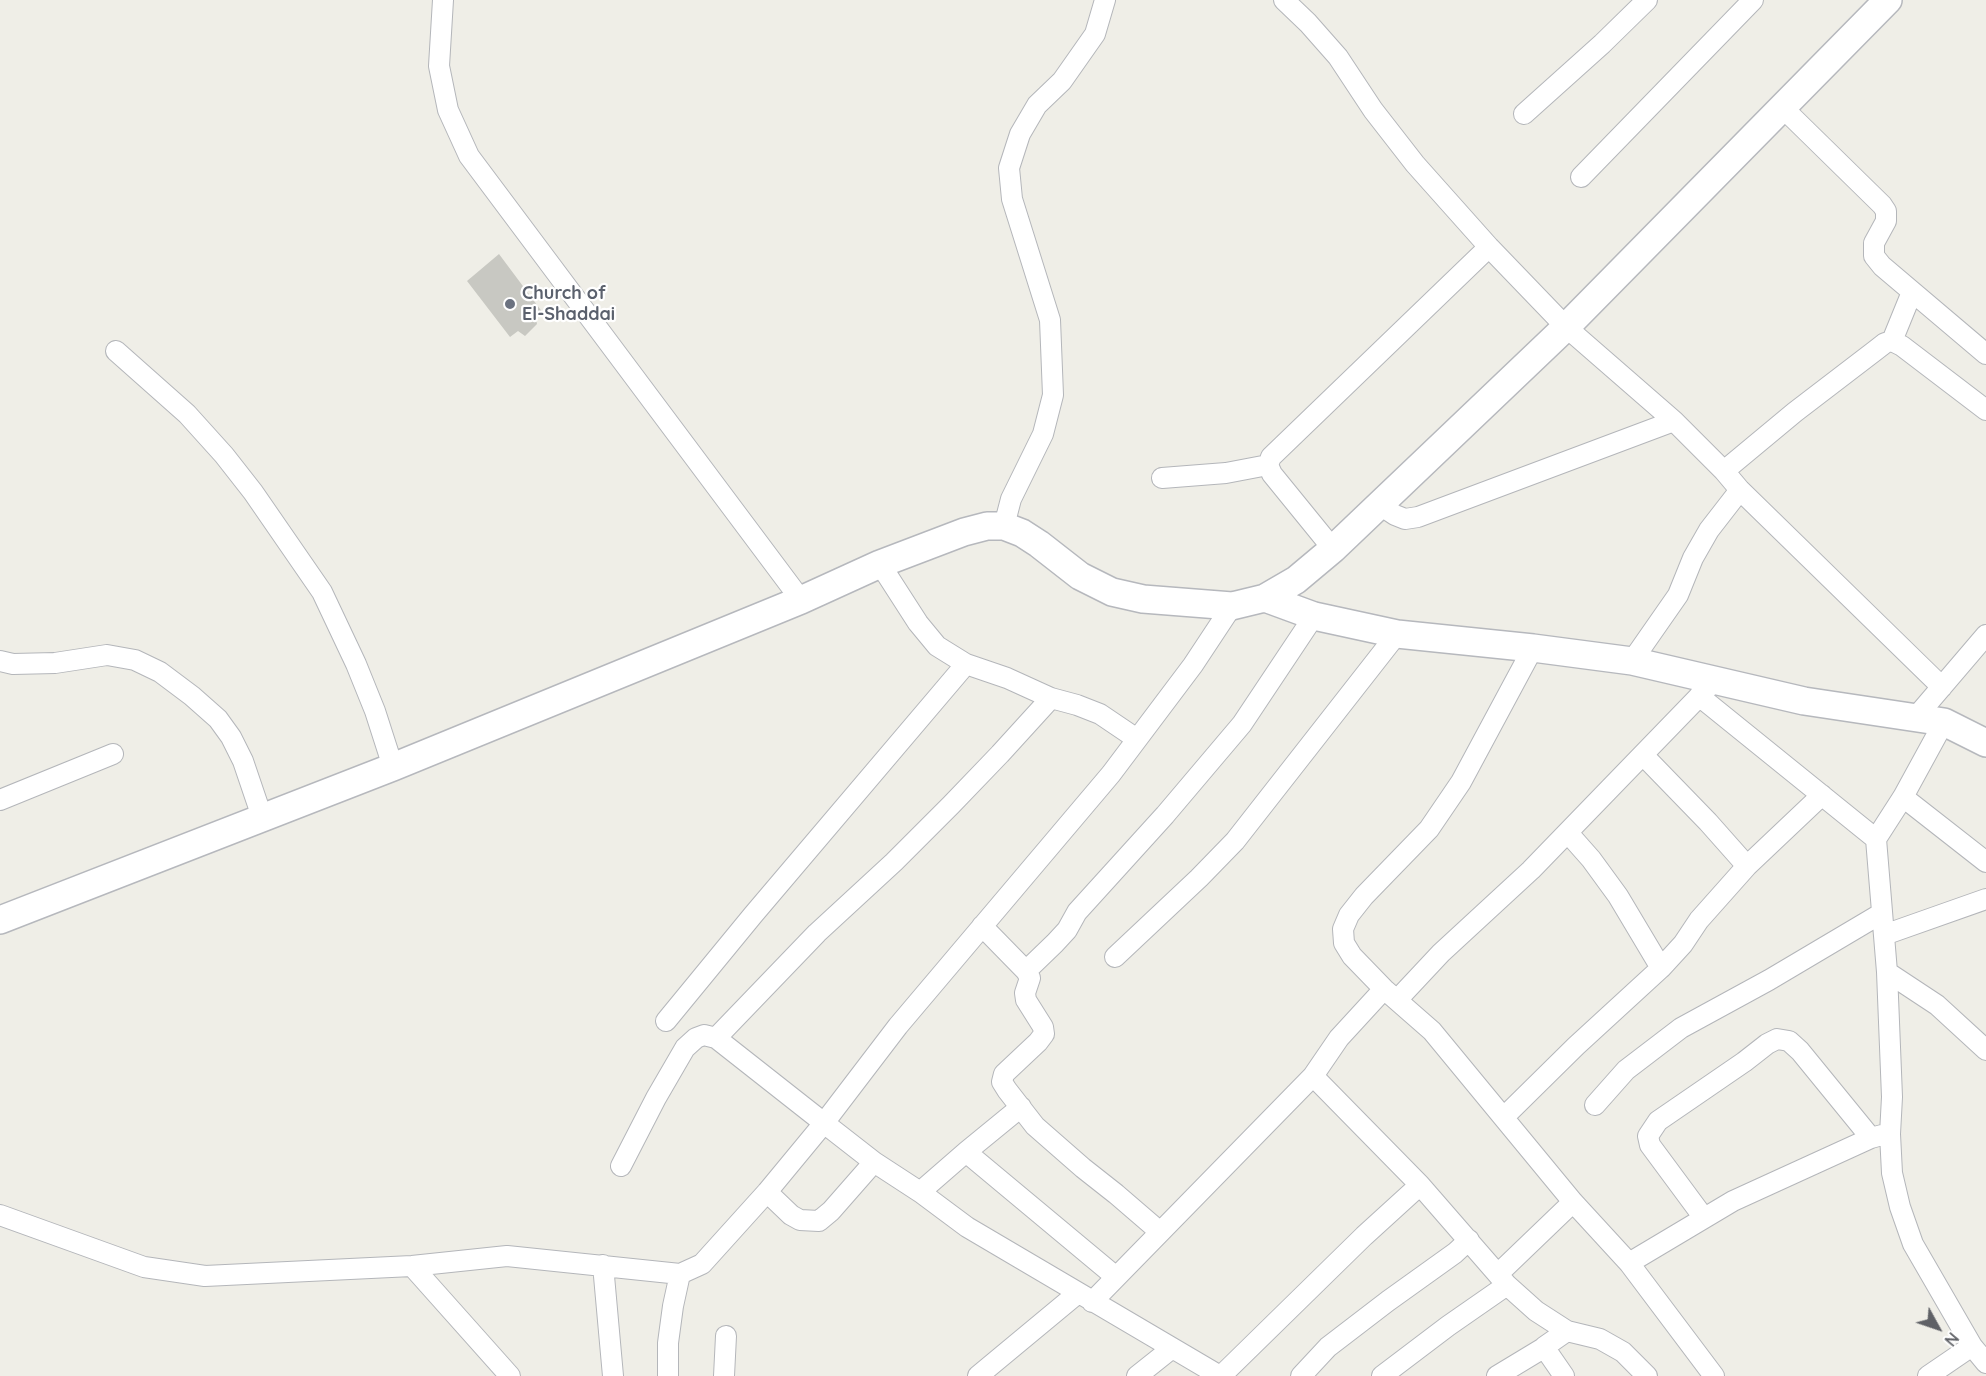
<!DOCTYPE html>
<html>
<head>
<meta charset="utf-8">
<style>
  body { margin:0 }
  #map { position:relative; width:1986px; height:1376px; overflow:hidden; background:#efeee7; font-family:Quicksand,sans-serif }
  canvas { display:block }
  .north { position:absolute; left:1908px; top:1298px; width:60px; height:60px; -webkit-text-stroke:4px #fff; paint-order:stroke; rotate:130deg; font-size:16px; font-weight:700; line-height:24px; text-align:center; color:#5f6166 }
  .north::after { content:''; display:block; margin:auto; width:21px; height:27px; background:#5f6166; clip-path:polygon(50% 0,100% 100%,50% 72%,0 100%) }
</style>
</head>
<body>
<div id="map">
<canvas width="1986" height="1376"></canvas>
<div class="north">N</div>
</div>
<script>
const context = document.querySelector('canvas').getContext('2d');
context.lineJoin = 'round';
function fillPath(path, color) {
  context.fillStyle = color;
  context.fill(path, 'evenodd');
}
function poly(rows) {
  const path = new Path2D();
  for (const r of rows) {
    path.moveTo(r[0], r[1]);
    for (let i = 2; i < r.length; i += 2) path.lineTo(r[i], r[i + 1]);
  }
  return path;
}
function stroke(path, color, width, dash) {
  context.strokeStyle = color;
  context.lineWidth = width;
  context.lineCap = dash ? 'butt' : 'round';
  context.setLineDash(dash || []);
  context.stroke(path);
}
function drawText(font, color, halo, rows, align = 'center') {
  context.font = font + ' Quicksand,sans-serif';
  context.lineWidth = 4.5;
  context.setLineDash([]);
  context.textBaseline = 'middle';
  context.strokeStyle = halo;
  context.fillStyle = color;
  for (const [text, x, y, turn = 0] of rows) {
    context.save();
    context.translate(x, y);
    context.rotate((+turn || 0) * Math.PI / 180);
    context.textAlign = isNaN(turn) ? turn : align;
    if (halo) context.strokeText(text, 0, 0);
    context.fillText(text, 0, 0);
    context.restore();
  }
}
const building = poly([
  [499,254,543,313,536,319,537,324,525,336,518,331,510,337,467,281]
]);
const street = poly([
  [443,0,439,66,448,110,469,156,801,600],
  [1284,0,1308,23,1338,57,1373,110,1415,164,1489,247,1566,327,1674,421,1724,471,1740,490,1942,687],
  [1782,107,1882,205,1886,211,1886,221,1874,243,1874,256,1882,266,1986,354],
  [1524,114,1602,44,1647,0],
  [1581,177,1753,0],
  [1892,341,1912,292],
  [116,351,187,414,224,455,253,492,322,592,356,664,375,711,393,767],
  [1724,471,1795,412,1876,350,1885,343,1892,341,1902,346,1986,410],
  [1162,478,1226,473,1268,465],
  [1380,505,1395,515,1405,519,1418,517,1674,421],
  [1004,526,1011,499,1043,434,1053,395,1050,320,1012,199,1009,168,1020,134,1037,105,1062,81,1095,34,1105,0],
  [1333,549,1272,474,1268,465,1271,457,1489,247],
  [880,564,918,623,937,646,966,664,1007,678,1051,698,1077,705,1100,714,1137,739],
  [1533,648,1461,782,1429,829,1364,896,1349,915,1343,929,1344,943,1352,956,1384,989,1432,1031,1573,1202,1629,1263,1714,1376],
  [0,661,13,664,55,663,107,655,135,660,160,672,192,696,218,719,231,737,243,761,262,817],
  [1632,661,1678,595,1693,558,1709,530,1740,490],
  [1699,696,1876,839],
  [1916,717,1986,635],
  [1944,722,1903,797,1876,839,1887,972,1892,1097,1890,1134,1892,1173,1900,1207,1913,1244,1972,1346,1986,1363],
  [1643,755,1708,822,1747,866],
  [1903,797,1986,862],
  [0,800,113,754],
  [1568,833,1591,859,1618,896,1661,968],
  [982,926,1026,971,1030,978,1025,993,1026,1000,1043,1027,1044,1034,1038,1042,1004,1074,1002,1082,1007,1090,1035,1126,1083,1168,1116,1194,1159,1231],
  [1884,935,1986,899],
  [1115,957,1199,878,1235,841,1397,634],
  [1026,971,1055,943,1067,930,1077,912,1165,815,1242,724,1314,616],
  [1887,972,1937,1005,1986,1050],
  [1397,1000,1441,953,1531,870,1715,680],
  [666,1021,753,915,966,664],
  [716,1038,817,933,894,862,951,805,1000,754,1051,698],
  [1313,1076,1420,1185],
  [1595,1105,1626,1070,1681,1028,1769,980,1882,913],
  [1021,1107,966,1152,1116,1277],
  [1504,1117,1576,1046,1661,968,1683,944,1699,920,1747,866,1822,795],
  [767,1192,791,1215,800,1220,819,1221,831,1211,874,1162],
  [920,1192,966,1152],
  [0,1215,144,1267,205,1276,412,1266,507,1256,680,1274,702,1264,767,1192,824,1123,716,1038,704,1035,696,1038,685,1048,656,1098,621,1166],
  [1704,1218,1650,1145,1648,1136,1658,1121,1744,1062,1767,1044,1777,1039,1789,1041,1800,1051,1871,1138],
  [1629,1263,1733,1201,1871,1138,1882,1135],
  [603,1265,613,1376],
  [412,1266,510,1376],
  [1498,1274,1573,1202],
  [1092,1302,1313,1076,1339,1038,1384,989],
  [668,1376,668,1343,673,1306,680,1274],
  [724,1376,726,1336],
  [978,1376,1078,1293],
  [1137,1376,1171,1349],
  [1220,1376,967,1227,920,1192,874,1162,824,1123,898,1026,1111,774,1193,665,1232,606],
  [1221,1376,1364,1236,1420,1185,1507,1285,1536,1311,1567,1331,1600,1339,1623,1352,1647,1376],
  [1301,1376,1328,1347,1388,1301,1455,1253,1469,1240],
  [1382,1376,1448,1326,1507,1285],
  [1497,1376,1545,1347],
  [1564,1376,1544,1347,1567,1331],
  [1928,1376,1972,1346]
]);
const secondary = poly([
  [1265,598,1314,616,1397,634,1533,648,1632,661,1804,701,1944,722,1986,743],
  [0,920,393,767,801,600,880,564,964,532,987,526,1004,526,1022,533,1039,544,1080,576,1112,592,1143,599,1232,606,1265,598,1296,580,1333,549,1566,327,1888,0]
]);
const markers = [
  [510,304,6,"#6b7280"]
];
const worshipNames = [
  ["Church of",522,294],
  ["El-Shaddai",522,315]
];
fillPath(building, '#c8c8c2');
stroke(street, '#b4b6ba', 22);
stroke(secondary, '#b6b8bd', 30);
stroke(street, '#fff', 20);
stroke(secondary, '#fff', 27);
for (const [x, y, r, color] of markers) {
  const dot = new Path2D();
  dot.arc(x, y, r, 0, 2 * Math.PI);
  context.fillStyle = color;
  context.fill(dot);
  stroke(dot, '#fff', 2);
}
drawText('bold 18px', '#5b616d', '#fff', worshipNames, 'left');
</script>
</body>
</html>
